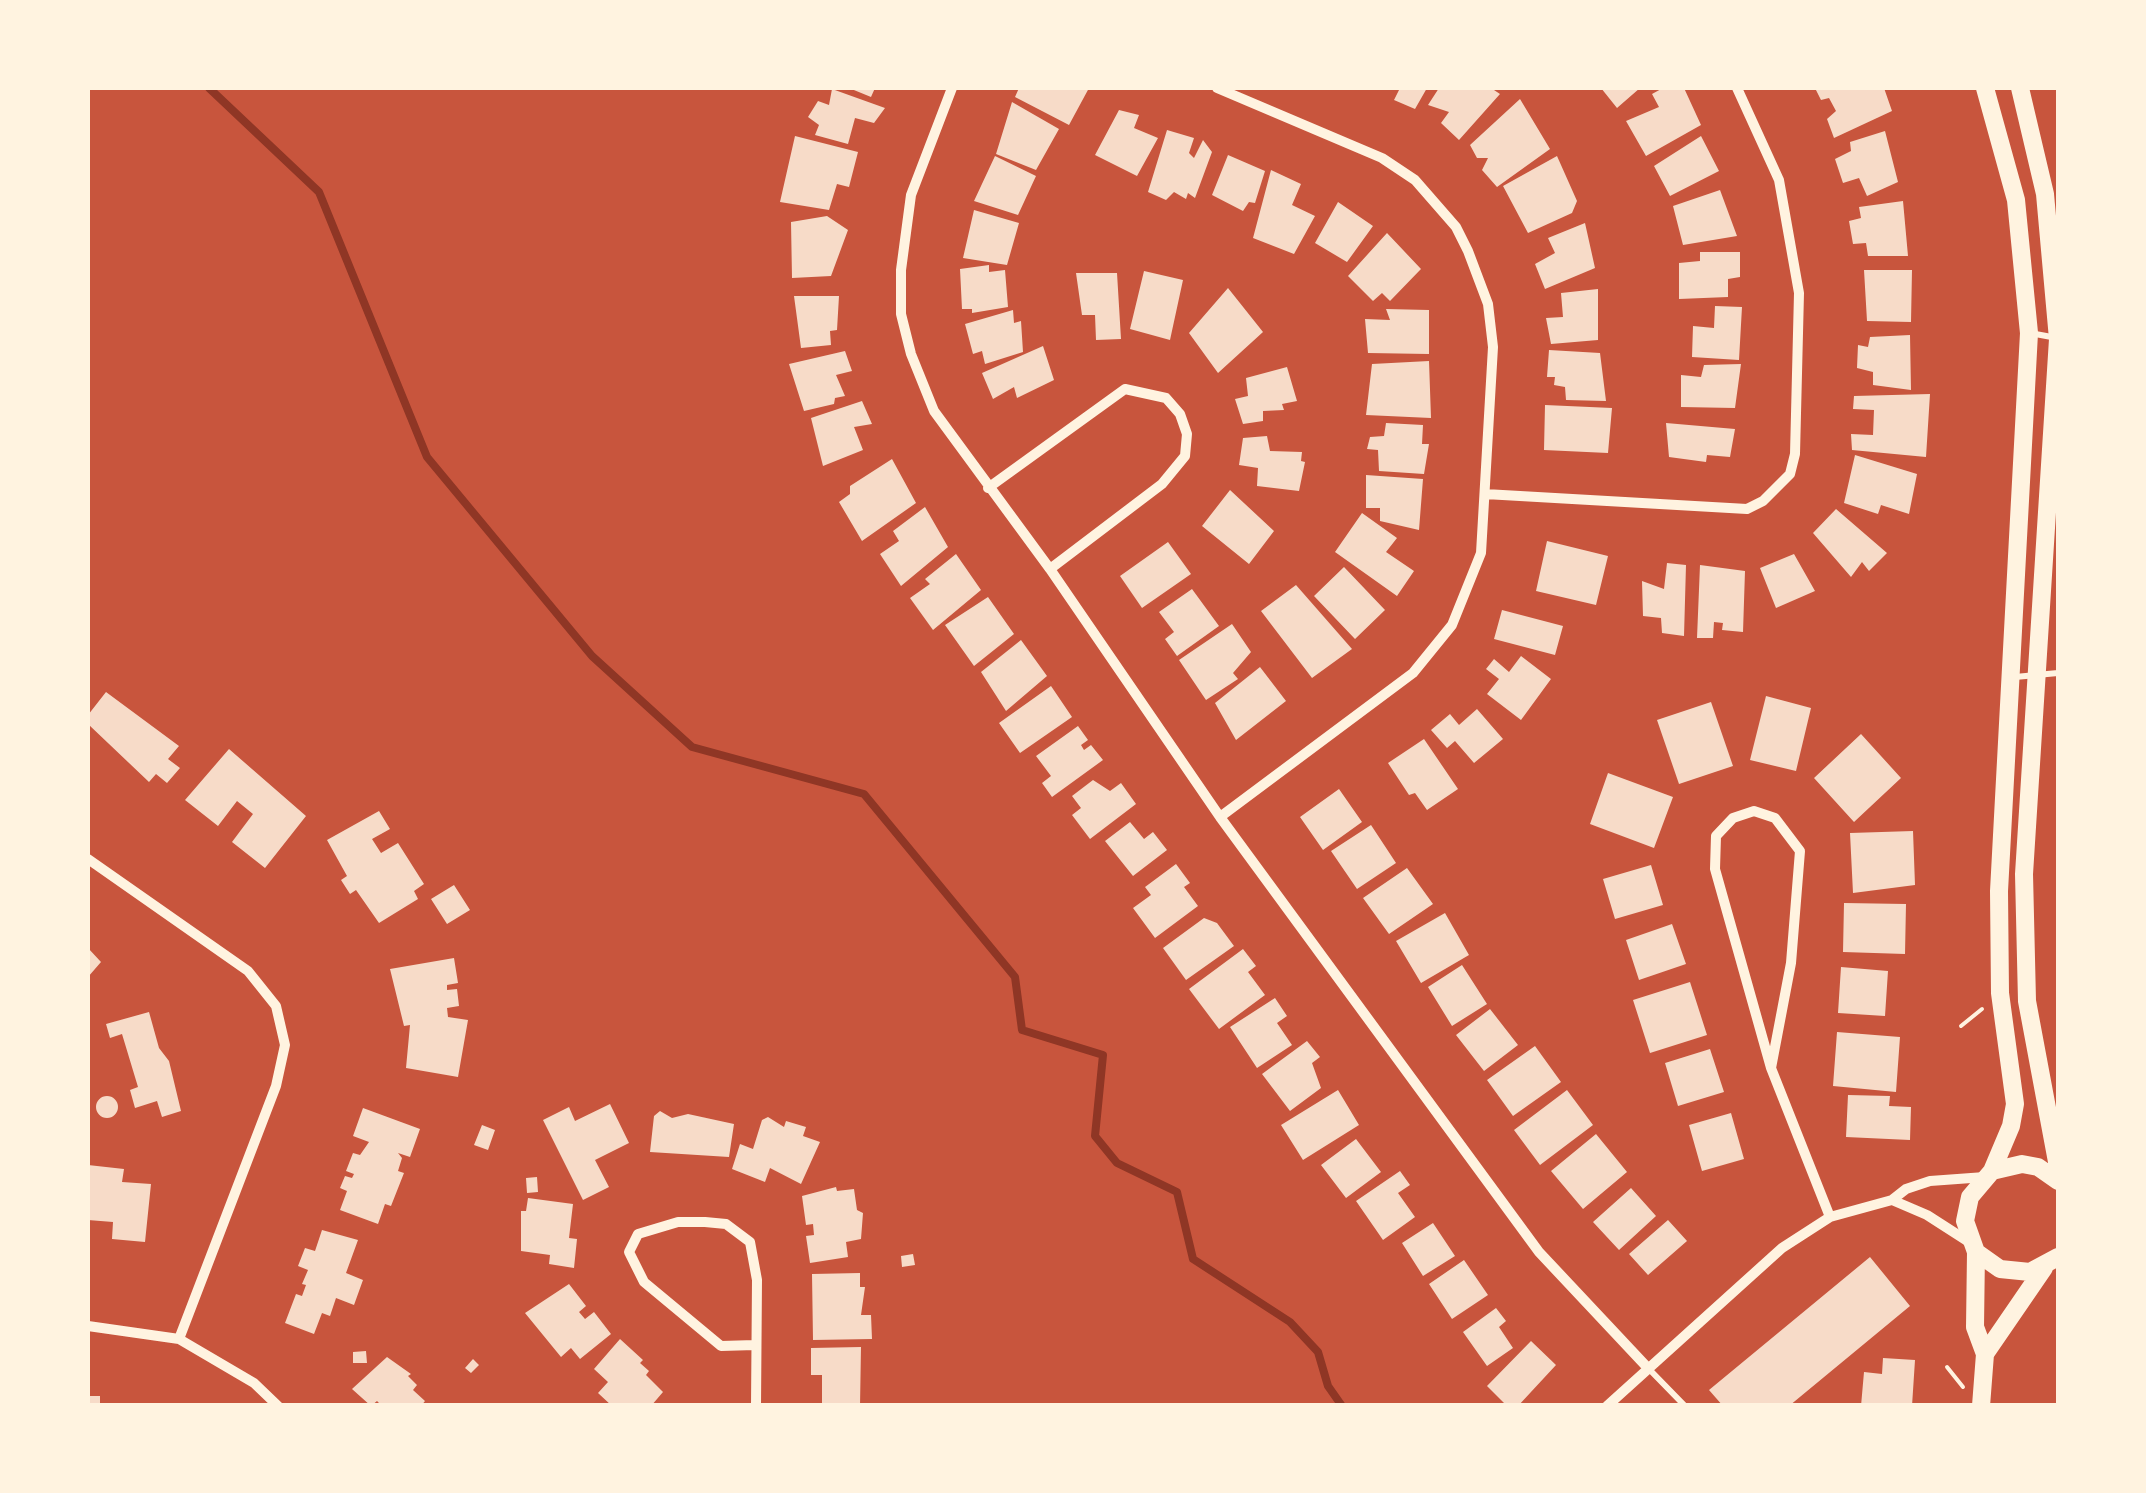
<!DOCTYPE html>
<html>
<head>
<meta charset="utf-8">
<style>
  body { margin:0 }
  #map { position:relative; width:2146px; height:1493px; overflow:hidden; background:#c8553d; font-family:Barlow,sans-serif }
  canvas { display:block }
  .frame { position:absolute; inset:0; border:90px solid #fff3e0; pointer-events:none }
</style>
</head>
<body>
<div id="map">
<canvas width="2146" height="1493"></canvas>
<div class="frame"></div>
</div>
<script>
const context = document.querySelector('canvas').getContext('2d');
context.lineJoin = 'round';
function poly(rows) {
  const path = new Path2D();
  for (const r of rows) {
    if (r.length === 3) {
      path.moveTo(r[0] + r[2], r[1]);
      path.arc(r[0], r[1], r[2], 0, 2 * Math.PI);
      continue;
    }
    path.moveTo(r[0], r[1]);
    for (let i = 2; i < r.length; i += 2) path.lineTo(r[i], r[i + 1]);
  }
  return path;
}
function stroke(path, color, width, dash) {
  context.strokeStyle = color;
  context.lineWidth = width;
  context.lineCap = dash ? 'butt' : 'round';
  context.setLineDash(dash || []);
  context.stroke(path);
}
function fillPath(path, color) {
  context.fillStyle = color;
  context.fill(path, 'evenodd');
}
const stream = poly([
  [209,88,319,192,427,457,592,656,692,747,864,794,1015,977,1022,1030,1103,1055,1095,1136,1117,1163,1177,1192,1193,1259,1290,1322,1318,1352,1328,1386,1342,1406]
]);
const building = poly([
  [849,88,875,88,871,97],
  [1019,88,1089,88,1069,125,1015,97],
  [1400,88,1427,88,1415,109,1394,100],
  [1439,88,1491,88,1500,94,1459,140,1441,123,1449,112,1428,105],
  [1601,88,1640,88,1617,108],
  [1663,88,1684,88,1701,125,1646,156,1626,121,1659,107,1652,94],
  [1815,88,1884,88,1892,111,1834,138,1827,119,1836,111,1829,98,1821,100],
  [832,89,885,108,874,123,855,118,848,144,815,135,819,125,808,117,818,101,829,105],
  [1520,99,1550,149,1497,187,1482,170,1488,158,1477,158,1470,145],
  [1012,102,1059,129,1036,170,996,154],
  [1119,110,1139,115,1134,128,1158,138,1137,176,1095,155],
  [1167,130,1194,138,1189,153,1194,158,1203,140,1212,152,1195,198,1188,193,1186,199,1174,192,1166,200,1148,192],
  [1885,131,1898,182,1867,196,1859,178,1843,183,1835,159,1851,151,1850,142],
  [795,136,858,152,849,187,837,184,829,210,780,202],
  [1701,136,1719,171,1670,196,1654,166],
  [1228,155,1265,171,1255,203,1249,202,1243,211,1212,195],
  [995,156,1036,176,1018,215,974,201],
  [1557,156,1577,201,1572,213,1528,233,1503,186],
  [1271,170,1301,184,1292,205,1315,216,1294,254,1253,238],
  [1720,190,1737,236,1683,245,1673,206],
  [1903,201,1908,256,1868,256,1866,243,1853,244,1849,221,1861,218,1859,207],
  [1338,202,1373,226,1347,262,1315,243],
  [974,210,1019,223,1007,265,963,258],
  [827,216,848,230,831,276,792,278,791,222],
  [1585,223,1595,268,1545,289,1535,264,1555,253,1548,238],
  [1387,233,1421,269,1390,301,1382,293,1373,301,1348,276],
  [1700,252,1740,252,1740,277,1728,279,1728,297,1679,299,1679,263,1700,261],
  [989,265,989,272,1005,270,1008,307,972,313,972,309,962,309,960,269],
  [1864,270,1912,270,1911,322,1867,321],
  [1144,271,1183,280,1170,340,1130,329],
  [1076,273,1117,273,1121,339,1096,340,1095,315,1082,315],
  [1228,288,1263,332,1218,373,1189,333],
  [1598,289,1598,340,1551,344,1546,318,1563,317,1561,293],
  [794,296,839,296,837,330,830,331,831,345,801,348],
  [1715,306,1742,307,1739,360,1692,357,1693,326,1714,328],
  [1386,309,1429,310,1429,354,1368,353,1365,319,1390,320],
  [1013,310,1014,323,1021,321,1023,352,985,364,982,351,973,354,965,324],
  [1910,335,1911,390,1873,385,1873,372,1857,368,1858,345,1868,347,1870,337],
  [1043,346,1054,380,1017,398,1014,387,993,399,982,373],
  [1549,350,1600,353,1606,401,1566,400,1565,387,1554,385,1555,377,1547,377],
  [845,351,852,371,836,375,845,396,835,398,834,404,804,411,789,364],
  [1429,361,1431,418,1366,415,1372,364],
  [1741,364,1735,408,1681,407,1681,375,1701,377,1704,365],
  [1287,367,1297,401,1282,404,1284,410,1263,411,1263,421,1243,424,1235,399,1248,396,1246,378],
  [1930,394,1926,457,1852,450,1851,434,1873,435,1874,410,1853,409,1854,396],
  [862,401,872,424,854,427,863,450,823,466,811,418],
  [1545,405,1612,408,1608,453,1544,450],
  [1386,423,1423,425,1422,444,1429,444,1424,474,1379,471,1378,450,1367,449,1370,437,1384,436],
  [1666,423,1735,429,1730,457,1707,455,1706,462,1669,457],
  [1267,436,1270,451,1302,452,1301,461,1305,462,1299,491,1257,486,1258,468,1239,465,1243,438],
  [1855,455,1917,474,1909,514,1881,505,1878,514,1844,503],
  [892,459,916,503,862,541,839,502,850,494,850,486],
  [1366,475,1423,479,1419,530,1380,521,1380,508,1366,508],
  [1230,490,1274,531,1249,564,1202,526],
  [925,507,948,547,901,586,880,554,899,541,893,531],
  [1836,509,1887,553,1869,571,1862,562,1851,577,1813,533],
  [1362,513,1397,538,1386,552,1414,571,1397,596,1335,552],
  [1547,541,1608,556,1596,605,1536,591],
  [1168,542,1191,574,1142,608,1120,576],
  [956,554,981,590,933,630,910,598,930,584,925,579],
  [1794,554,1815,591,1776,608,1760,568],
  [1667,563,1686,565,1684,636,1662,633,1661,618,1643,616,1642,581,1664,589],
  [1700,565,1745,571,1743,632,1722,630,1723,623,1714,622,1713,638,1697,638],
  [1344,567,1385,610,1355,639,1314,596],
  [1296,585,1352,649,1312,678,1261,611],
  [1192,589,1219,626,1177,656,1165,639,1174,632,1159,612],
  [988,597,1014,634,974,666,945,625],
  [1502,610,1563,626,1555,655,1494,639],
  [1232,624,1251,652,1233,673,1238,679,1206,700,1179,660],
  [1021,640,1047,676,1006,711,981,672],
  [1521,656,1551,679,1521,720,1487,694,1499,679,1486,669,1494,659,1509,672],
  [1260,667,1286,701,1236,740,1215,703],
  [1051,686,1072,717,1020,753,999,723],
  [106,692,179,746,168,759,180,768,167,783,156,774,149,782,88,724,88,715],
  [1766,696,1811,708,1796,771,1750,760],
  [1711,702,1733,766,1679,784,1657,720],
  [1477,709,1503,739,1474,763,1455,741,1447,748,1431,730,1450,714,1459,725],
  [1078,726,1088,740,1081,745,1084,750,1091,745,1103,760,1052,797,1042,783,1051,776,1036,756],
  [1861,734,1901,778,1854,822,1814,778],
  [1424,739,1458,789,1427,810,1415,793,1409,795,1388,763],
  [229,749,306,816,265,868,232,842,253,814,237,801,218,826,185,800],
  [1608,773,1673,797,1654,848,1590,824],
  [1093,780,1110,791,1121,783,1136,804,1090,839,1072,815,1081,808,1072,796],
  [1339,789,1362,822,1323,850,1300,817],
  [379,811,390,829,372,839,381,853,398,843,424,884,414,891,418,899,379,923,356,890,350,894,341,880,347,876,327,840],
  [1130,822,1144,839,1153,832,1167,850,1133,876,1105,841],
  [1371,825,1396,863,1357,889,1331,851],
  [1913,831,1915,885,1853,893,1850,833],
  [1176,864,1190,883,1184,887,1198,906,1155,938,1133,908,1151,895,1145,887],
  [1651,865,1663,905,1615,919,1603,879],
  [1407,868,1433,904,1389,934,1363,898],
  [454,885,470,910,447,924,431,899],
  [1844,903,1906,904,1905,954,1843,952],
  [1445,913,1469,955,1421,983,1396,941],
  [1204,918,1217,923,1234,946,1186,980,1163,948],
  [1672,924,1686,964,1639,980,1626,940],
  [88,948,101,962,88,977],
  [1243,949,1256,966,1248,972,1265,995,1219,1029,1189,989],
  [454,958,458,983,447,985,447,990,457,989,459,1006,447,1008,448,1017,468,1020,458,1077,406,1068,410,1025,404,1026,390,969],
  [1462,965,1487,1004,1452,1026,1428,987],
  [1841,967,1888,971,1885,1016,1838,1013],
  [1690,982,1707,1035,1650,1053,1633,1000],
  [1275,998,1287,1016,1277,1023,1292,1045,1257,1068,1230,1027],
  [1490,1009,1518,1045,1484,1071,1456,1035],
  [149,1012,159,1048,169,1061,181,1111,162,1117,157,1101,135,1108,130,1090,138,1087,122,1034,110,1038,106,1024],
  [1837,1032,1900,1037,1896,1092,1833,1086],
  [1307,1041,1320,1057,1312,1063,1321,1088,1290,1111,1262,1074],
  [1535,1046,1561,1082,1513,1116,1487,1080],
  [1710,1049,1724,1092,1678,1106,1665,1063],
  [1338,1090,1359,1125,1303,1160,1281,1125],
  [1567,1090,1593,1125,1540,1165,1514,1130],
  [1848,1095,1890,1096,1889,1106,1911,1107,1910,1140,1846,1137],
  [107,1107,11],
  [610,1104,629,1143,595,1160,609,1187,583,1200,543,1120,569,1107,575,1121],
  [363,1108,420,1129,410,1157,398,1153,402,1158,398,1171,404,1173,391,1206,385,1204,378,1224,340,1210,347,1191,340,1188,345,1176,352,1178,354,1174,346,1171,353,1153,360,1155,369,1142,353,1136],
  [660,1111,672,1118,688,1114,734,1124,729,1157,650,1152,654,1116],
  [1731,1113,1744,1159,1702,1171,1689,1125],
  [768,1117,784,1127,786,1121,806,1127,803,1136,820,1142,801,1184,770,1168,765,1182,732,1169,740,1144,753,1149,762,1120],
  [482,1125,495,1130,488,1150,474,1145],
  [1596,1134,1627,1172,1583,1209,1551,1171],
  [1356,1139,1381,1172,1346,1198,1321,1165],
  [88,1165,124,1169,122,1182,151,1184,145,1242,112,1239,113,1222,88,1220],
  [1400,1171,1410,1185,1398,1193,1415,1217,1383,1240,1356,1201],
  [537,1177,538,1192,527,1193,526,1178],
  [836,1187,837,1191,854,1189,857,1210,863,1213,861,1239,846,1242,848,1257,810,1263,806,1236,814,1235,813,1224,806,1225,802,1196],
  [1631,1188,1656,1216,1619,1250,1593,1222],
  [528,1198,573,1204,569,1238,577,1239,574,1268,549,1264,550,1255,521,1251,521,1211,526,1211],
  [1668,1220,1687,1241,1648,1275,1629,1254],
  [1433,1223,1455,1256,1423,1276,1402,1243],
  [322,1230,358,1240,346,1273,363,1280,354,1305,336,1298,330,1316,322,1313,314,1334,285,1323,296,1294,302,1296,306,1285,302,1284,308,1270,298,1266,305,1248,315,1251],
  [913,1254,915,1265,902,1267,901,1256],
  [1870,1257,1910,1306,1789,1406,1723,1406,1709,1390],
  [1464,1260,1488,1295,1452,1319,1429,1284],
  [860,1273,860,1287,865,1287,861,1315,871,1315,872,1339,813,1340,812,1274],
  [569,1284,586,1306,579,1312,585,1319,594,1312,611,1334,580,1359,571,1348,561,1357,525,1313],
  [1496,1308,1506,1321,1499,1327,1513,1348,1487,1366,1463,1332],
  [620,1339,643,1360,640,1363,649,1371,646,1375,663,1392,651,1406,612,1406,598,1393,608,1382,594,1369],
  [1531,1341,1556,1365,1518,1406,1507,1406,1487,1386],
  [861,1347,860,1406,822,1406,822,1375,811,1375,811,1348],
  [366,1351,367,1363,353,1363,353,1352],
  [387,1357,411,1374,408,1376,417,1385,413,1390,425,1401,421,1406,382,1406,377,1401,371,1406,352,1389],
  [1883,1358,1915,1360,1912,1406,1861,1406,1864,1372,1882,1374],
  [473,1359,479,1365,471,1373,465,1368],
  [88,1396,100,1396,100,1406,88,1406]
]);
const path = poly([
  [1961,1026,1982,1009],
  [1947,1367,1963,1387]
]);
const service = poly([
  [2030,333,2057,338],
  [2015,677,2058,673],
  [1647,1367,1685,1406]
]);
const minor = poly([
  [952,88,911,195,901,270,901,314,911,354,934,411,1050,569,1220,817,1539,1252,1646,1366],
  [1217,88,1382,158,1415,180,1456,227,1468,251,1488,304,1493,347,1481,553,1452,625,1413,673,1220,817],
  [988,488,1125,389,1166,398,1180,414,1187,434,1185,456,1162,484,1050,569],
  [1485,494,1747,509,1763,501,1790,474,1795,454,1799,293,1779,180,1737,88],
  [88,859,248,971,276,1006,285,1045,276,1086,179,1339],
  [1771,1068,1791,963,1800,851,1775,818,1754,811,1733,818,1716,836,1715,869,1771,1068,1830,1217],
  [1892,1200,1927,1215,1969,1242],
  [88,1326,179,1339,254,1383,278,1406],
  [755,1345,721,1346,644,1282,629,1252,638,1234,678,1222,705,1222,726,1224,750,1242,757,1280,756,1406],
  [1607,1406,1782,1248,1830,1217,1892,1200,1906,1189,1930,1181,1985,1177]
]);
const tertiary = poly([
  [1985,88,2016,200,2029,333,1999,891,2000,993,2015,1104,2011,1126,1992,1171],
  [2020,88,2045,194,2058,339,2024,874,2027,1001,2058,1167],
  [2058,1181,2038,1167,2022,1164,1992,1171,1970,1197,1965,1221,1976,1252,2000,1269,2030,1272,2058,1257],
  [1976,1252,1975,1327,1985,1354,1981,1406],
  [1985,1354,2044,1268]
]);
stroke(stream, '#8f3625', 8);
fillPath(building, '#f7dbc8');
stroke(path, '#fff3e0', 4);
stroke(service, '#fff3e0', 6);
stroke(minor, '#fff3e0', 10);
stroke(tertiary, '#fff3e0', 18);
</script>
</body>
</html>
